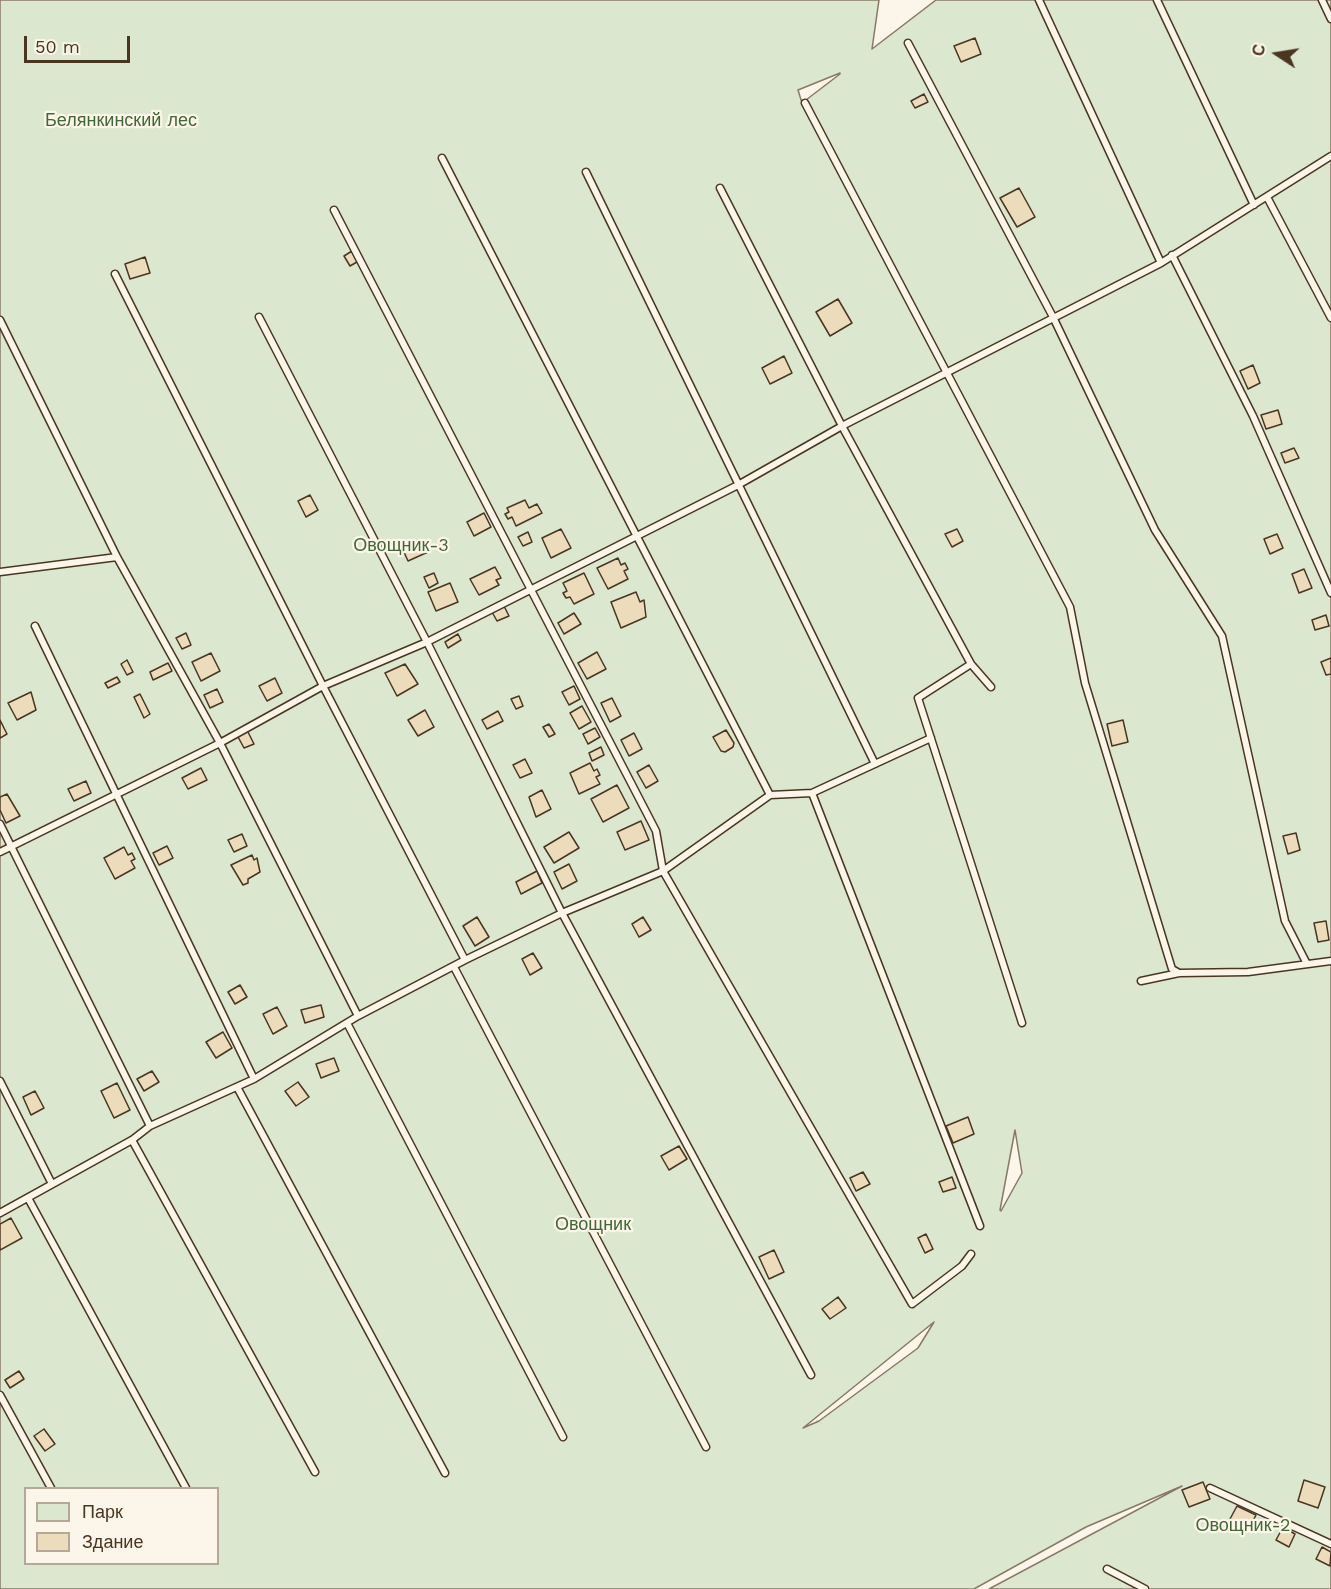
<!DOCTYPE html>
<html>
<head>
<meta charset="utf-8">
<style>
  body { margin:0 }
  #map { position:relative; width:1331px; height:1589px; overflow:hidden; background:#fbf6e9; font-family:"Work Sans",sans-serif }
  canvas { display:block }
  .legend { position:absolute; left:24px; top:1487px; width:195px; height:78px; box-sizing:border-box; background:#fbf6e9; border:2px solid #b4a999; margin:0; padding:8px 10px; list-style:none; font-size:18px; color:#4a3520 }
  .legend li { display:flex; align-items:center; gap:12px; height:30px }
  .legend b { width:30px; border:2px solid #b4a999 }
  .north { position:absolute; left:1247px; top:24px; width:60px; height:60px; -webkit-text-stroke:4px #fbf6e9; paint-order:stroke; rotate:282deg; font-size:16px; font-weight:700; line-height:24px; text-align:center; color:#4a3520 }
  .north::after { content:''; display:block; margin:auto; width:21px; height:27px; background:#4a3520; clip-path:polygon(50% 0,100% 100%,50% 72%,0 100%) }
  .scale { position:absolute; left:24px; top:36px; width:106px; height:27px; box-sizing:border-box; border:3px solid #4a3520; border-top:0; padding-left:8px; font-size:18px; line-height:21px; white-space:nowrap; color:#4a3520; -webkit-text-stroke:4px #fbf6e9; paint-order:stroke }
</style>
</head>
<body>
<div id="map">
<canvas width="1331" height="1589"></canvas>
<ul class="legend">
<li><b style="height:16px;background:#dce7d0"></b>Парк</li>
<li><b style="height:16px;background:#ecdcbc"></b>Здание</li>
</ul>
<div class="north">С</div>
<div class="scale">50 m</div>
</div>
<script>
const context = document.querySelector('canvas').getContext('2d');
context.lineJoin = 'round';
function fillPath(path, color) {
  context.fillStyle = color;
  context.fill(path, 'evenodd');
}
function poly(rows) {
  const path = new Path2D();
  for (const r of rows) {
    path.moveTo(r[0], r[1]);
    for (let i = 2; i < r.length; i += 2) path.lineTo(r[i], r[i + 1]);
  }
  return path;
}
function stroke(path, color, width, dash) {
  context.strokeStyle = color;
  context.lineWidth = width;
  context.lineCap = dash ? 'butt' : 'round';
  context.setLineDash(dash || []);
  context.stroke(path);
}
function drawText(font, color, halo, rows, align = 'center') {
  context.font = font + ' "Work Sans",sans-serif';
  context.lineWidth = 4.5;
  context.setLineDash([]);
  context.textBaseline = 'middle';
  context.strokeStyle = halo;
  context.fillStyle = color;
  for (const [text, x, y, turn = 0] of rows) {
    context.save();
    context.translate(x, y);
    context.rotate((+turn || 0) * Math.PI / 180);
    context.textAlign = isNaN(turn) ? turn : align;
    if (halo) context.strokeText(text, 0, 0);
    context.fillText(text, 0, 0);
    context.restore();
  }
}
const green = poly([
  [0,0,879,0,872,49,936,0,1331,0,1331,1589,989,1589,1182,1486,1086,1527,974,1589,0,1589,0,0],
  [840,73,840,74,802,103,798,90,840,73],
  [1015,1130,1022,1173,1001,1211,1000,1210,1015,1130],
  [934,1322,918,1348,819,1421,803,1428,934,1322],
  [26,1488,218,1488,218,1564,26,1564,26,1488]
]);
const building = poly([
  [975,38,981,54,961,62,954,46,975,38],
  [924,94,928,102,915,108,911,101,924,94],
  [1019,188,1035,217,1017,227,1000,198,1019,188],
  [352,251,357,262,350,266,344,256,352,251],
  [145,257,150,273,130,279,125,264,145,257],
  [838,299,852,323,830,336,816,312,838,299],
  [784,356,792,373,770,384,762,368,784,356],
  [1253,365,1260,383,1248,389,1240,371,1253,365],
  [1278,410,1282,424,1266,429,1261,415,1278,410],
  [1294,448,1299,458,1285,463,1281,453,1294,448],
  [310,495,318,510,306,517,298,501,310,495],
  [525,500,529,508,537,504,542,513,516,526,512,517,508,519,505,514,509,512,507,508,525,500],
  [484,513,491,527,474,536,467,522,484,513],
  [561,529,571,548,551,558,542,538,561,529],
  [957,529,963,541,952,547,945,534,957,529],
  [528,532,532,542,523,546,518,537,528,532],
  [1277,534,1283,548,1270,554,1264,539,1277,534],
  [422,540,428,552,408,561,403,550,422,540],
  [618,558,621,565,625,563,628,569,624,571,628,579,608,589,597,568,618,558],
  [495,567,501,578,496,580,499,585,479,595,470,579,495,567],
  [1304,569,1312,588,1299,593,1292,574,1304,569],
  [434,573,438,583,429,588,424,577,434,573],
  [584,573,594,594,574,604,570,597,566,598,563,593,567,591,563,583,584,573],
  [450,583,458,602,436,611,428,592,450,583],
  [636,592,640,602,644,600,646,617,621,628,611,602,636,592],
  [504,606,509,616,497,621,492,612,504,606],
  [574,613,581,624,564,634,558,623,574,613],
  [1326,615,1329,626,1315,630,1312,620,1326,615],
  [186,633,191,645,182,649,176,638,186,633],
  [458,634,461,640,448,648,445,642,458,634],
  [597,652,606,669,587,679,578,663,597,652],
  [211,653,220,671,201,681,192,662,211,653],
  [1331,658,1331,674,1326,675,1321,662,1331,658],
  [127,660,133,672,127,675,121,664,127,660],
  [168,663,172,671,153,680,150,672,168,663],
  [405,664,418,684,397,696,385,673,405,664],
  [117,677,120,682,108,688,105,683,117,677],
  [275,678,282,693,267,701,259,686,275,678],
  [574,686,580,699,569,705,562,692,574,686],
  [217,689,223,702,210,708,204,695,217,689],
  [31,692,36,710,17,720,8,703,31,692],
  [140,694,150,714,144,718,134,697,140,694],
  [519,696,523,706,516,709,511,699,519,696],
  [612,698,621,716,610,722,601,703,612,698],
  [582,706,591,722,579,729,570,713,582,706],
  [425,710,434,727,418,736,408,720,425,710],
  [498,711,503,721,487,729,482,720,498,711],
  [0,720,7,734,0,738,0,720],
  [1123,720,1128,742,1112,746,1107,724,1123,720],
  [549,724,555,734,549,737,543,727,549,724],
  [595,728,600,737,588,744,583,734,595,728],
  [247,730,254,744,244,748,237,735,247,730],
  [726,730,734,743,733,747,725,752,721,751,713,737,726,730],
  [634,733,642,749,629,756,621,740,634,733],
  [601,747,604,755,592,761,589,753,601,747],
  [525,759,532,773,520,778,513,765,525,759],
  [590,763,594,771,597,769,600,775,596,777,600,784,579,794,570,773,590,763],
  [649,765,658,781,646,788,637,772,649,765],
  [201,768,207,780,188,789,182,778,201,768],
  [86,781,91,793,74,801,68,789,86,781],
  [617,785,629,808,603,822,591,799,617,785],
  [542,790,551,809,536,817,529,797,542,790],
  [7,794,20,816,6,823,0,810,0,797,7,794],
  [641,821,649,840,625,850,617,832,641,821],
  [569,832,579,848,554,863,544,847,569,832],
  [1296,833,1300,850,1288,854,1283,836,1296,833],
  [242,834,247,846,234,852,228,840,242,834],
  [167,846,173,858,159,865,153,853,167,846],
  [124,847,128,855,132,853,135,859,131,861,135,868,115,879,104,858,124,847],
  [252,855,254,860,257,858,260,872,248,879,248,883,243,885,231,865,252,855],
  [569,864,577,881,562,889,554,872,569,864],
  [537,871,542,883,521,894,516,882,537,871],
  [477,917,489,937,475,946,463,926,477,917],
  [643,917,651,930,639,937,632,924,643,917],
  [1326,921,1329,940,1318,942,1314,923,1326,921],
  [533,953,542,968,530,975,522,959,533,953],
  [240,985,247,997,235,1004,228,992,240,985],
  [321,1005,324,1017,305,1023,301,1010,321,1005],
  [277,1007,287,1026,273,1034,263,1014,277,1007],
  [223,1032,232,1048,216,1058,206,1042,223,1032],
  [334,1058,339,1071,321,1078,316,1064,334,1058],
  [152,1071,159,1082,144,1091,137,1079,152,1071],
  [298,1082,309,1097,296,1106,285,1091,298,1082],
  [117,1083,130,1110,114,1118,101,1091,117,1083],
  [35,1091,44,1108,31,1115,23,1097,35,1091],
  [968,1117,974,1134,953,1143,946,1126,968,1117],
  [679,1146,687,1159,669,1170,661,1156,679,1146],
  [863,1172,870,1184,856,1191,850,1178,863,1172],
  [952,1177,956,1188,943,1192,939,1182,952,1177],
  [11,1218,22,1238,0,1250,0,1224,11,1218],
  [926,1234,933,1249,925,1253,918,1238,926,1234],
  [774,1250,784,1272,769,1279,759,1257,774,1250],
  [838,1297,846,1308,830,1319,822,1309,838,1297],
  [19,1371,24,1379,10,1388,5,1380,19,1371],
  [44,1429,55,1444,45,1451,34,1436,44,1429],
  [1304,1480,1325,1487,1318,1508,1298,1501,1304,1480],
  [1203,1482,1210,1499,1189,1507,1182,1490,1203,1482],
  [1237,1506,1256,1515,1249,1529,1230,1519,1237,1506],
  [1283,1527,1295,1534,1289,1547,1276,1540,1283,1527],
  [1322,1547,1331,1552,1330,1566,1316,1559,1322,1547]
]);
const lane = poly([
  [1039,0,1161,263],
  [1157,0,1254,205],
  [1322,0,1331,19],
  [908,43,1053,317,1155,530,1222,636,1285,921,1307,964],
  [805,103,1070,607,1085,683,1172,969,1179,973],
  [442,158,770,795],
  [586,172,875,764],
  [720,188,842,426,971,664,991,687],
  [1267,197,1331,318],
  [334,210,656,831,663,871,770,795,812,793,931,738],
  [1172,255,1253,416,1331,593],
  [115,274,323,686,465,960],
  [259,317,427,642,562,913,811,1375],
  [0,320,117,557],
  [0,572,117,557,220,743,358,1016],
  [35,626,254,1079],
  [971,664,918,698,1022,1023],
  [812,793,980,1226],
  [0,824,150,1126],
  [0,852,220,743,323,686,427,642,738,485,842,426,1161,263,1331,156],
  [454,967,706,1447],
  [1141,981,1179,973,1248,972,1331,961],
  [347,1023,563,1437],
  [0,1081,52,1184],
  [237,1087,445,1473],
  [132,1140,315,1472],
  [28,1198,186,1488],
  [0,1213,132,1140,150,1126,254,1079,358,1016,465,960,562,913,663,871,912,1304,962,1266,971,1254],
  [0,1395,51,1488],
  [1210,1488,1331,1544],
  [1107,1569,1145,1589]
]);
const parkNames = [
  ["Белянкинский лес",121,121],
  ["Овощник-3",401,546],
  ["Овощник",593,1225],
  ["Овощник-2",1243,1526]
];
fillPath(green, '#dce7d0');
stroke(green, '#887966', 1.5);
fillPath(building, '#ecdcbc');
stroke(building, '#4a3520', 1.5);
stroke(lane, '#4a3520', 9);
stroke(lane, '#fbf6e9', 6);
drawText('18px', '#436837', '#fbf6e9', parkNames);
</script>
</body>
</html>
